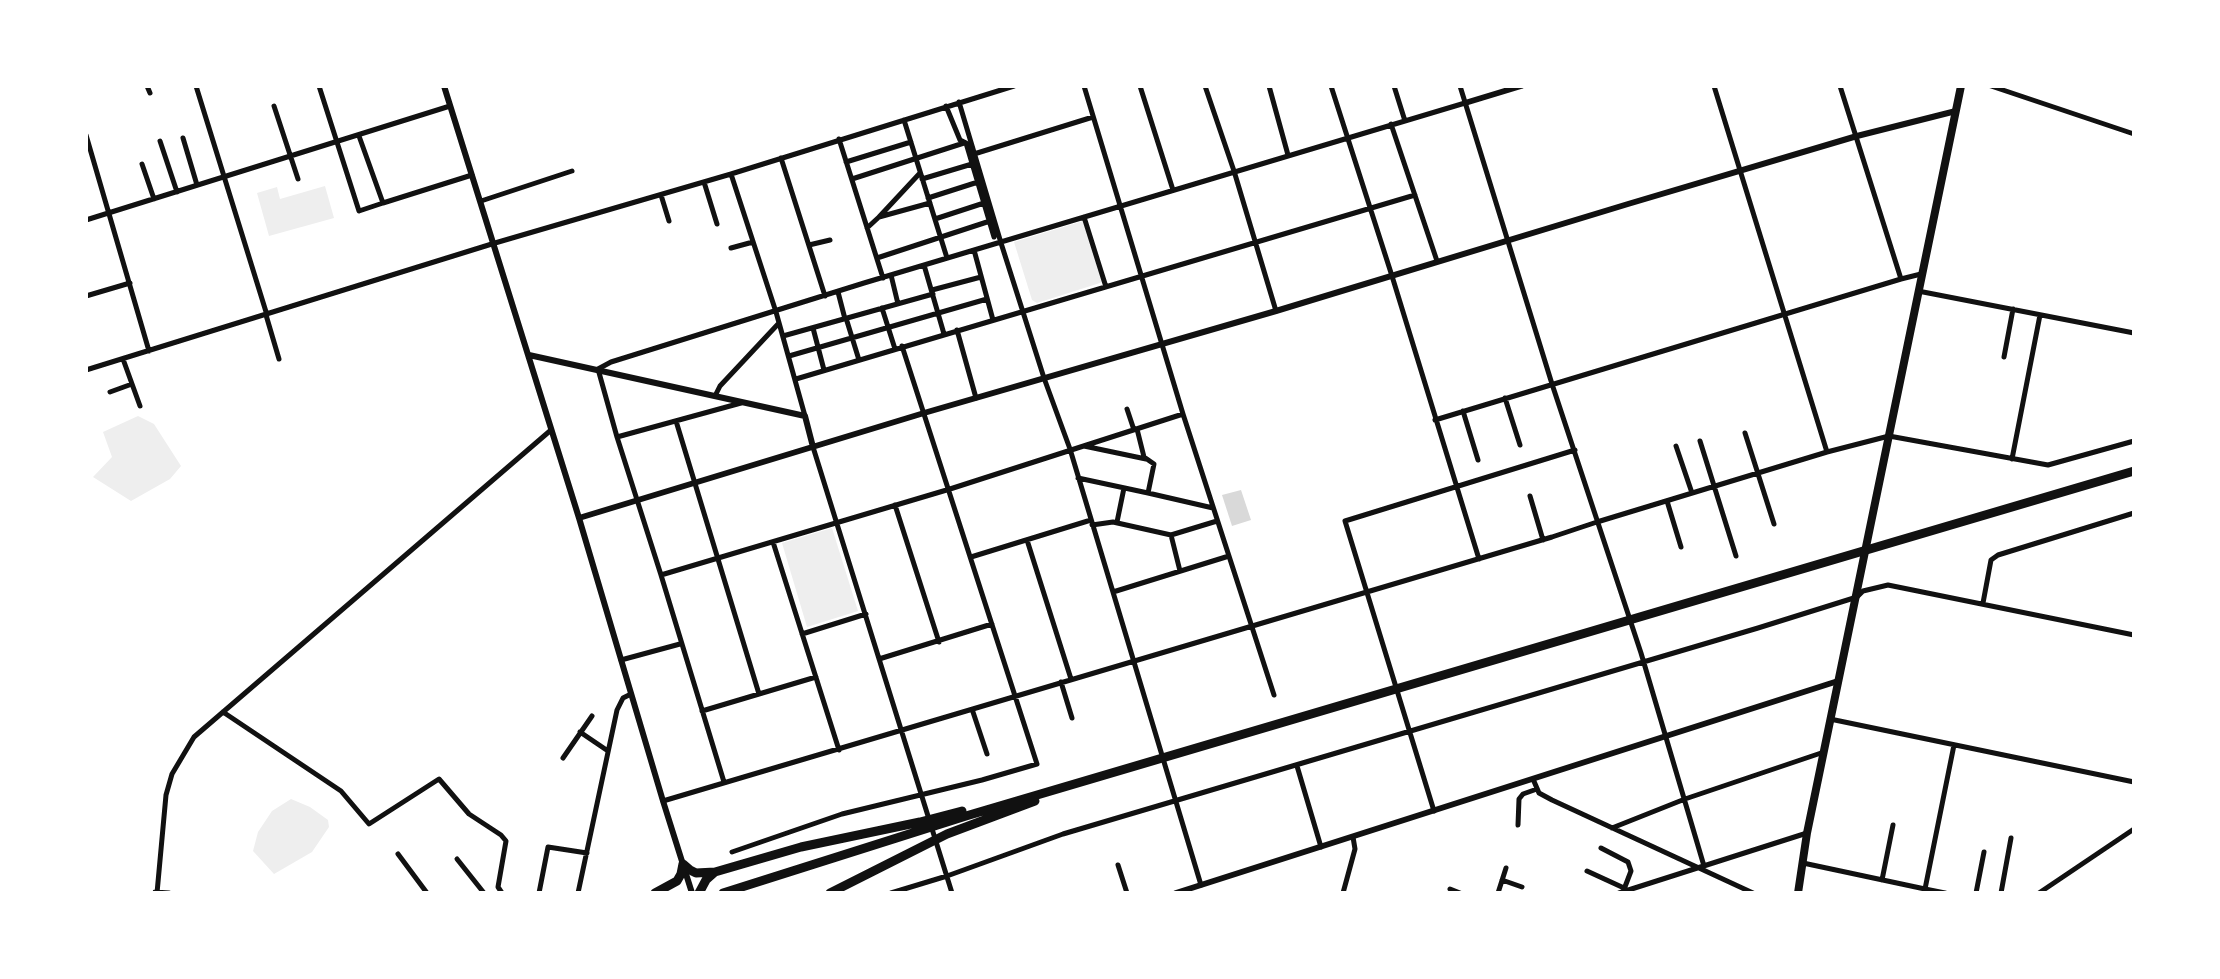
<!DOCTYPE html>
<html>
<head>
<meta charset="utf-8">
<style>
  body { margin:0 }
  #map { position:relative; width:2220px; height:979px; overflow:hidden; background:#fff; font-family:"Public Sans",sans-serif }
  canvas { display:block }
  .frame { position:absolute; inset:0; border:88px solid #fff; pointer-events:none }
</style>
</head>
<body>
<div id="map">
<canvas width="2220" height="979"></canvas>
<div class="frame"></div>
</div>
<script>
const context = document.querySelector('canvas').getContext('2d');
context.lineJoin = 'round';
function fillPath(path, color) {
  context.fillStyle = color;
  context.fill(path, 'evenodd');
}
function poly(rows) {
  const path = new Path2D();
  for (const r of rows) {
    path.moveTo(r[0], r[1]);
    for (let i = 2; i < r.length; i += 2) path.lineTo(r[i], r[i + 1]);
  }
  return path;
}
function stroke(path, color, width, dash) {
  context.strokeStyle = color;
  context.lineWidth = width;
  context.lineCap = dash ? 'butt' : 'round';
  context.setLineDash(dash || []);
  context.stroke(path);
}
const green = poly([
  [325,186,334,218,269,236,257,193,277,187,280,199],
  [1083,221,1103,282,1037,303,1032,300,1014,242],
  [138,416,154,424,181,466,170,479,131,501,93,477,112,457,103,432],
  [832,528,858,611,807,627,782,543],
  [291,799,310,807,328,820,329,827,312,852,274,874,253,851,258,832,272,811]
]);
const water = poly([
  [1241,490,1251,520,1232,526,1222,495]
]);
const minor = poly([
  [147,86,150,93],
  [196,86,267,315],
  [319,86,359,211,383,203,359,136],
  [1084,86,1183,414,1274,695],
  [1140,86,1173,190],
  [1205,86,1234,171,1276,311],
  [1269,86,1288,155],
  [1331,86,1392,276,1479,559],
  [1394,86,1405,121],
  [1460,86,1552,384,1641,653,1704,866],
  [1714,86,1827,452],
  [1991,86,2134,134],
  [959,102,1001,243,1044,378,1070,449,1201,885],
  [274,106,298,179],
  [946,106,960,140,966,143,994,237],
  [904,120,947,258],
  [1391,124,1437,261],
  [86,135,149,351],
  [183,138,197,185],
  [839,139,883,278],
  [160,141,177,192],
  [974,154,1093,117],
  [781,158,825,296],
  [846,162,911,142],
  [142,164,154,199],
  [731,174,776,312,805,416],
  [852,179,964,143],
  [922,179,972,164],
  [704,182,717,224],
  [661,195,669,221],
  [928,198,978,182],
  [481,201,572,171],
  [383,203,472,175],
  [879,217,920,173],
  [1084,217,1106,287],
  [935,219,984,203],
  [86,220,450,106],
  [867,228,879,217,930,203],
  [809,245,830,240],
  [731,248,753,242],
  [974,250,993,320],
  [877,258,990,221],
  [924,265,944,334],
  [891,275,898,304],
  [1901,279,1921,274],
  [932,290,981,277],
  [1918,291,2134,333],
  [838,292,845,319],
  [86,296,130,283],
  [882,308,895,349],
  [266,315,279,359],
  [846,318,859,360],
  [813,328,824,370],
  [957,330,976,398],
  [783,336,933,294],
  [789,356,987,299],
  [2004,357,2013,309],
  [123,359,140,406],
  [86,370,495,243,731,174,1014,86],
  [796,379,1415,195],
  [110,392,132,384],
  [715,396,720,386,779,323],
  [1505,398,1520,445],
  [1127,409,1134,430],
  [1463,411,1478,460],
  [1183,414,950,489,661,575,617,437,598,369,611,362,864,283,1465,103],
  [1435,420,1901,279,1840,86],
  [676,421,759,694],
  [1745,433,1774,524],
  [617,437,741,403],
  [1700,441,1736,556],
  [1084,446,1146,459],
  [1676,446,1692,493],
  [813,447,952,893],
  [2012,459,2040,315],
  [1078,478,1148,493,1154,464,1144,457,1137,429],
  [1148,493,1213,508],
  [1530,496,1543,540],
  [1667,501,1681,547],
  [895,505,939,642],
  [1117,522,1124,488],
  [1092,525,1113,522,1171,535],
  [1027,540,1071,679],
  [773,542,839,750],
  [971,557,1091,520],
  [1180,571,1171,535,1217,521],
  [661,575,724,782],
  [1113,592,1229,556],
  [1983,603,1991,560,1998,555,2134,513],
  [802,634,866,614],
  [879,659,992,624],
  [621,660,680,644],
  [1061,682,1072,718],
  [972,709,987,754],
  [702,711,816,677],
  [223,712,341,791,369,824,439,779,469,814,501,835,506,841,498,887,502,893],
  [1830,719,2134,782],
  [580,732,608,751],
  [563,758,592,716],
  [1297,766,1321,847],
  [1533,779,1539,793,1552,800,1753,893],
  [663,801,1552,537,1597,522,1827,452,1889,436,2048,465,2134,441],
  [1434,811,1345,521,1575,450],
  [1518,825,1519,799,1523,794,1537,789],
  [1612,828,1685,799,1824,752],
  [1601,848,1628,862,1631,871,1623,892],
  [732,852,842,814,982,780,1037,764,902,346],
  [398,854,427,893],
  [457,859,484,893],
  [1803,863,1925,889,1924,893],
  [1118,865,1127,893],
  [1587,871,1624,888],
  [1502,880,1522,887],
  [1882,880,1893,825],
  [1450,889,1460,893],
  [155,892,169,893],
  [157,893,166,795,172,774,194,737,551,430],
  [539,893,548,847,587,853],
  [578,893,617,710,623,698,631,694],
  [891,893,947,876,1063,834,1758,628,1857,597,1863,591,1888,585,2134,635],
  [1343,893,1355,849,1353,837],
  [1498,893,1506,868],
  [1619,893,1807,833],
  [1945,893,1925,889,1954,745],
  [1976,893,1984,852],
  [2001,893,2011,838],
  [2039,893,2134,829]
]);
const tertiary = poly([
  [444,86,579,518,663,801,692,893],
  [1465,103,1521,86],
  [529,355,805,416,813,447],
  [579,518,924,413,1276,311,1628,204,1857,136,1956,111],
  [1176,893,1838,681]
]);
const primary = poly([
  [1798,893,1807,833,1961,86]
]);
const motorway = poly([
  [683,864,690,870,696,873,715,872,801,847,920,822,962,811],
  [655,893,677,881,681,874,683,864],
  [699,893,706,880,715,872],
  [723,893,966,816,2134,471],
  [830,893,947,834,1035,801]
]);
fillPath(green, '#eee');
fillPath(water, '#d9d9d9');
stroke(minor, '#111', 5);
stroke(tertiary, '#111', 6);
stroke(primary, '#111', 8);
stroke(motorway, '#111', 9);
</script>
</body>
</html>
